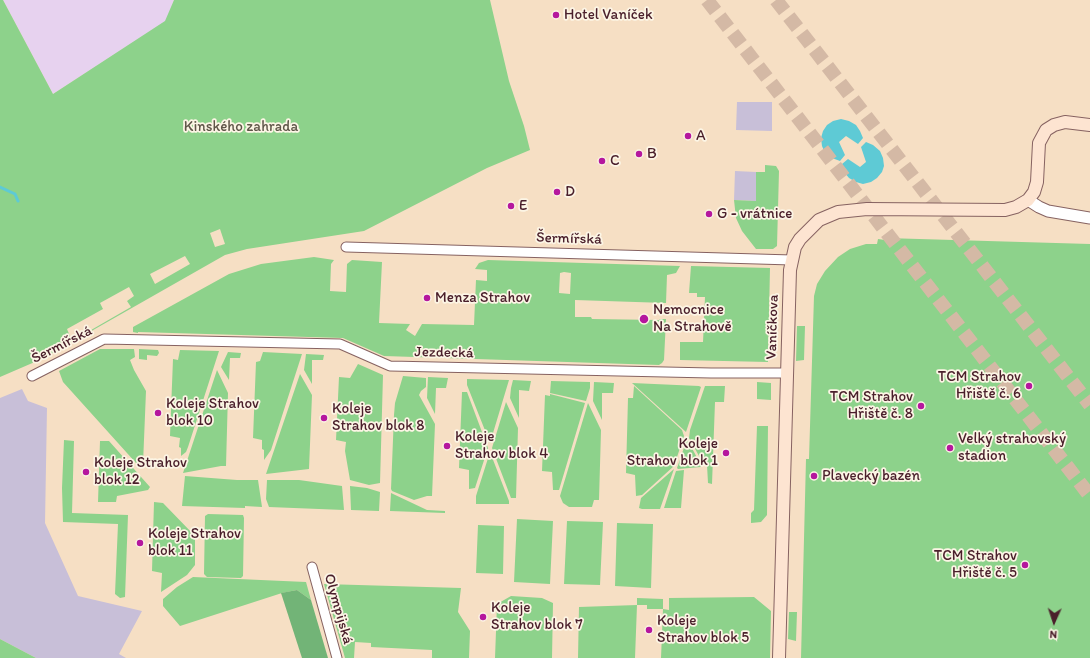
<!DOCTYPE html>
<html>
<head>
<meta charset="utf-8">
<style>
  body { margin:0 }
  #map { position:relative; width:1090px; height:658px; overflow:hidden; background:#f6dfc4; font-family:Itim,sans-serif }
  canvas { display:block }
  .north { position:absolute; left:1034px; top:602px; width:40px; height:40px; -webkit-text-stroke:3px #fcf5e5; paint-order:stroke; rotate:183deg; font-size:11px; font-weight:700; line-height:16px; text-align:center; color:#4a1f2b }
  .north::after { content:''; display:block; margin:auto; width:14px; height:18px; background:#4a1f2b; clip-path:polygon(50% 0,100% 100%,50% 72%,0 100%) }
</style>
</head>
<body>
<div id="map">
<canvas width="1090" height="658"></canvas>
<div class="north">N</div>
</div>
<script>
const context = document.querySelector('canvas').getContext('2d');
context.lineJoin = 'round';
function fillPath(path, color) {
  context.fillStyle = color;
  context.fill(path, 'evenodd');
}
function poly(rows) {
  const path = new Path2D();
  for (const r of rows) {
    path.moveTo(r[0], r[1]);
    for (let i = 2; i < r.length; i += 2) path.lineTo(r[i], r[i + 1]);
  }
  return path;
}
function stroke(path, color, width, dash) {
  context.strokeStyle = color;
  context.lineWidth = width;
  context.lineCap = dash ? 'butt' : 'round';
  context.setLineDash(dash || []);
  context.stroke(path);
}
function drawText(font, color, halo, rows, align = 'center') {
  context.font = font + ' Itim,sans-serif';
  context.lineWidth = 3.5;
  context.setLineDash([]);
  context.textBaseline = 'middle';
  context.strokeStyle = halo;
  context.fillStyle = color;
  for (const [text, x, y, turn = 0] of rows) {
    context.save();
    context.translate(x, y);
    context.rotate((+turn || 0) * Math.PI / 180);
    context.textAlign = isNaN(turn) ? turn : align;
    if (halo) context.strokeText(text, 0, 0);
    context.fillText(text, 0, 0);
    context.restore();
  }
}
const built = poly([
  [3,0,174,0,166,21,53,94]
]);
const industrial = poly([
  [737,102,772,102,772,131,736,130],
  [735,171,756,172,756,201,734,200],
  [22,389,28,401,47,408,45,523,78,596,142,611,119,654,126,658,36,658,0,639,0,398]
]);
const green = poly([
  [0,0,3,0,53,94,165,21,174,0,490,0,509,81,524,126,530,150,487,168,364,231,247,249,225,255,44,358,0,377],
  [220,229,225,244,215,247,210,233],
  [185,256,190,264,155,284,150,274],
  [129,287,134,296,127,301,131,307,72,341,67,329,103,309,100,303],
  [765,165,776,166,779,171,777,246,773,249,756,249,742,231,736,218,734,200,756,201,756,172,765,172],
  [885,238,1090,244,1090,658,801,658,806,459,809,459,814,296,817,284,825,271,838,257,850,249,866,244,877,244,878,239,885,240],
  [314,257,334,260,331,264,330,291,346,292,347,264,352,260,382,262,379,323,410,324,406,330,415,336,422,324,474,325,476,280,487,281,487,270,475,269,479,263,488,260,680,266,676,273,667,275,666,303,575,300,575,317,591,317,592,319,659,320,660,319,666,319,664,360,662,363,659,365,384,356,343,338,138,332,138,333,133,332,133,327,229,274,261,264],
  [564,272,571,273,570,294,559,293,560,273],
  [691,266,770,268,768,362,680,360,680,342,703,342,705,297,697,297,697,293,689,293],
  [797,326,805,326,804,360,796,361],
  [100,349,134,349,135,357,130,360,134,370,146,391,143,464,136,463,63,382,59,371],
  [139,349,158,350,159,353,157,356,147,355,147,360,139,359],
  [180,350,219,351,188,447,186,452,181,456,181,448,179,447,180,438,170,436,173,359,178,360],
  [228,352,241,353,240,358,230,358,229,380,221,367],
  [263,352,302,354,271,450,264,460,264,450,262,449,262,440,253,438,256,362,260,361],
  [306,354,324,355,323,360,312,360,312,384,304,370],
  [358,364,383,375,380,483,369,485,350,480,345,451,346,442,336,440,339,377,350,378],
  [217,370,228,393,226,466,221,466,183,473],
  [300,374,312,395,309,469,266,474],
  [403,376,426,378,426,387,421,391,419,395,435,424,432,496,427,496,414,500,392,491,391,489,394,415,395,403],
  [428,377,448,378,446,388,436,388,435,414,427,398],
  [467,379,509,380,490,443,467,385],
  [513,380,531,381,529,391,519,390,519,418,510,398,511,388],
  [551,381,590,382,590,388,586,401,550,393],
  [594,382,614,383,613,393,602,393,602,420,593,401],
  [757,382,771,383,771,400,757,399],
  [632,383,699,386,701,387,686,432],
  [634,386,682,430,684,436,674,466,642,495,636,496,635,475,626,473,628,398,633,398],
  [705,386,725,386,724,402,715,402,712,484,708,483,707,465,704,465,689,438,690,430],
  [462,392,467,392,488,448,475,488,469,489,469,470,459,468],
  [550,394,585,403,559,490,553,490,552,472,542,471,545,395,550,396],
  [506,402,518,428,516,498,511,498,492,448],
  [588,403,601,430,599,500,594,500,592,507,569,507,563,503,560,496],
  [757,426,768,426,767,515,761,522,751,523,751,513,754,510],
  [687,439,701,465,701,467,678,469,677,468],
  [64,440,74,441,72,513,128,515,125,597,120,598,115,594,118,524,63,522,62,488],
  [100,441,109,441,150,487,148,490,117,496,116,502,98,502],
  [490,452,509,501,509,504,476,504,476,496],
  [674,469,660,509,642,509,639,508,641,498],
  [684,470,681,508,664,508,676,471],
  [185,476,237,480,258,480,262,507,245,506,245,508,182,506],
  [267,480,299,480,342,486,344,510,269,507,266,499],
  [350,486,367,488,380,492,379,511,351,510],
  [391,493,427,510,445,511,445,513,390,511],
  [154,502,163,503,195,536,195,565,187,575,161,592,162,573,152,571],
  [208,514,243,515,244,518,243,576,241,578,207,577,204,574,205,516],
  [517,519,553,521,550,584,514,582],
  [567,521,603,522,600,585,564,584],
  [617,523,653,524,651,588,615,586],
  [478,525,504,526,503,574,476,573],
  [193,577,306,582,311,600,297,590,282,593,180,626,163,606,163,599,177,587],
  [324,584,461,588,458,612,470,631,469,658,432,658,432,650,371,647,371,643,355,642,354,658,345,658],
  [511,596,542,598,553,603,552,658,495,658,497,604],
  [754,597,771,611,770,658,661,658,663,609,647,609,647,605,637,605,635,658,578,658,579,607,637,605,637,598,663,599,663,609,669,610,669,598],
  [789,612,797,612,796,641,788,639],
  [0,639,36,658,0,658]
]);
const forest = poly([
  [297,590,311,600,328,658,302,658,281,593]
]);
const water = poly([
  [841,119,849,121,856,125,860,131,863,138,858,144,846,136,839,142,845,155,840,161,832,158,825,153,822,146,821,138,823,131,827,125,833,121],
  [866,142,873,145,880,151,883,158,884,166,882,172,877,178,871,182,863,184,856,182,849,178,844,172,842,164,848,159,860,167,866,162,861,147]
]);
const stream = poly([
  [0,187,15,194,18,201]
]);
const trunkTunnel = poly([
  [707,0,1090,496],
  [776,0,1090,405]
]);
const minor = poly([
  [346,247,792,260],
  [32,376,104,339,340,344,390,366,711,373,788,373],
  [312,567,337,658]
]);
const tertiary = poly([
  [1028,200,1039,207,1048,211,1090,218]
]);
const secondary = poly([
  [779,658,790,270,795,247,800,239,819,220,838,212,867,209,1005,210,1016,207,1028,200,1034,192,1037,182,1039,143,1046,130,1054,125,1065,122,1090,125]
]);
const markers = [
  [556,15,4,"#b5179e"],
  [688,136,4,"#b5179e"],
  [639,154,4,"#b5179e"],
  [602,161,4,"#b5179e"],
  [557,192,4,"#b5179e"],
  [511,206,4,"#b5179e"],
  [709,214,4,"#b5179e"],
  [427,298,4,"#b5179e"],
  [644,319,5,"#b5179e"],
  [1029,386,4,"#b5179e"],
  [921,406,4,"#b5179e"],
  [158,413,4,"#b5179e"],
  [324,418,4,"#b5179e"],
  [447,446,4,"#b5179e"],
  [950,448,4,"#b5179e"],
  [726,453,4,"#b5179e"],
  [86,472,4,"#b5179e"],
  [814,476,4,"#b5179e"],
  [140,543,4,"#b5179e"],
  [1025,565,4,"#b5179e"],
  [483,617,4,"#b5179e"],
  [649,630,4,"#b5179e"]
];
const poiNames = [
  ["Hotel Vaníček",564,15],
  ["A",696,136],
  ["B",647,154],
  ["C",610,161],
  ["D",565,192],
  ["E",519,206],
  ["G - vrátnice",717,214],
  ["Menza Strahov",435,298],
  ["Nemocnice",653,310],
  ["Na Strahově",653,327],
  ["TCM Strahov",1021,377,"right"],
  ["Hřiště č. 6",1021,394,"right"],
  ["TCM Strahov",913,397,"right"],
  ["Hřiště č. 8",913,414,"right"],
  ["Koleje Strahov",166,404],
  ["blok 10",166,421],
  ["Koleje",332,409],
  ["Strahov blok 8",332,426],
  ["Koleje",455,437],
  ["Strahov blok 4",455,454],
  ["Velký strahovský",958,439],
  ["stadion",958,456],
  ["Koleje",718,444,"right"],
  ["Strahov blok 1",718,461,"right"],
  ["Koleje Strahov",94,463],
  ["blok 12",94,480],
  ["Plavecký bazén",822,476],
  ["Koleje Strahov",148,534],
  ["blok 11",148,551],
  ["TCM Strahov",1017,556,"right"],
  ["Hřiště č. 5",1017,573,"right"],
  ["Koleje",491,608],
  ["Strahov blok 7",491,625],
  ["Koleje",657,621],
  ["Strahov blok 5",657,638]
];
const parkNames = [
  ["Kinského zahrada",241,127]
];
const streetNames = [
  ["Šermířská",569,239,2],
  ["Vaníčkova",773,327,-88],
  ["Šermířská",62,345,-27],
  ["Jezdecká",444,353,1],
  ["Olympijská",338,609,74]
];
fillPath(built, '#e7d2ef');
fillPath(industrial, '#c8bfd8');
fillPath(green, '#8dd28b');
fillPath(forest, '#72b477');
fillPath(water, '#5ecad5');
stroke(stream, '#5ecad5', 3);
stroke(trunkTunnel, '#d4b9a5', 14, [14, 7]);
stroke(minor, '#866261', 11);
stroke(tertiary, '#866261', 13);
stroke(secondary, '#866261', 14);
stroke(minor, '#fff', 9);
stroke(tertiary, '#fff', 11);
stroke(secondary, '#fde4d1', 12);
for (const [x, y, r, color] of markers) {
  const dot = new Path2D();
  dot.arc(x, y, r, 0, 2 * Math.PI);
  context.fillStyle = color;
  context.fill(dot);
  stroke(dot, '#fcf5e5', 1.5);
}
drawText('15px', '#4a1f2b', '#fcf5e5', poiNames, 'left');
drawText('15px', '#5e5548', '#fcf5e5', parkNames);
drawText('15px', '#4a1f2b', '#fcf5e5', streetNames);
</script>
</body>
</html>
